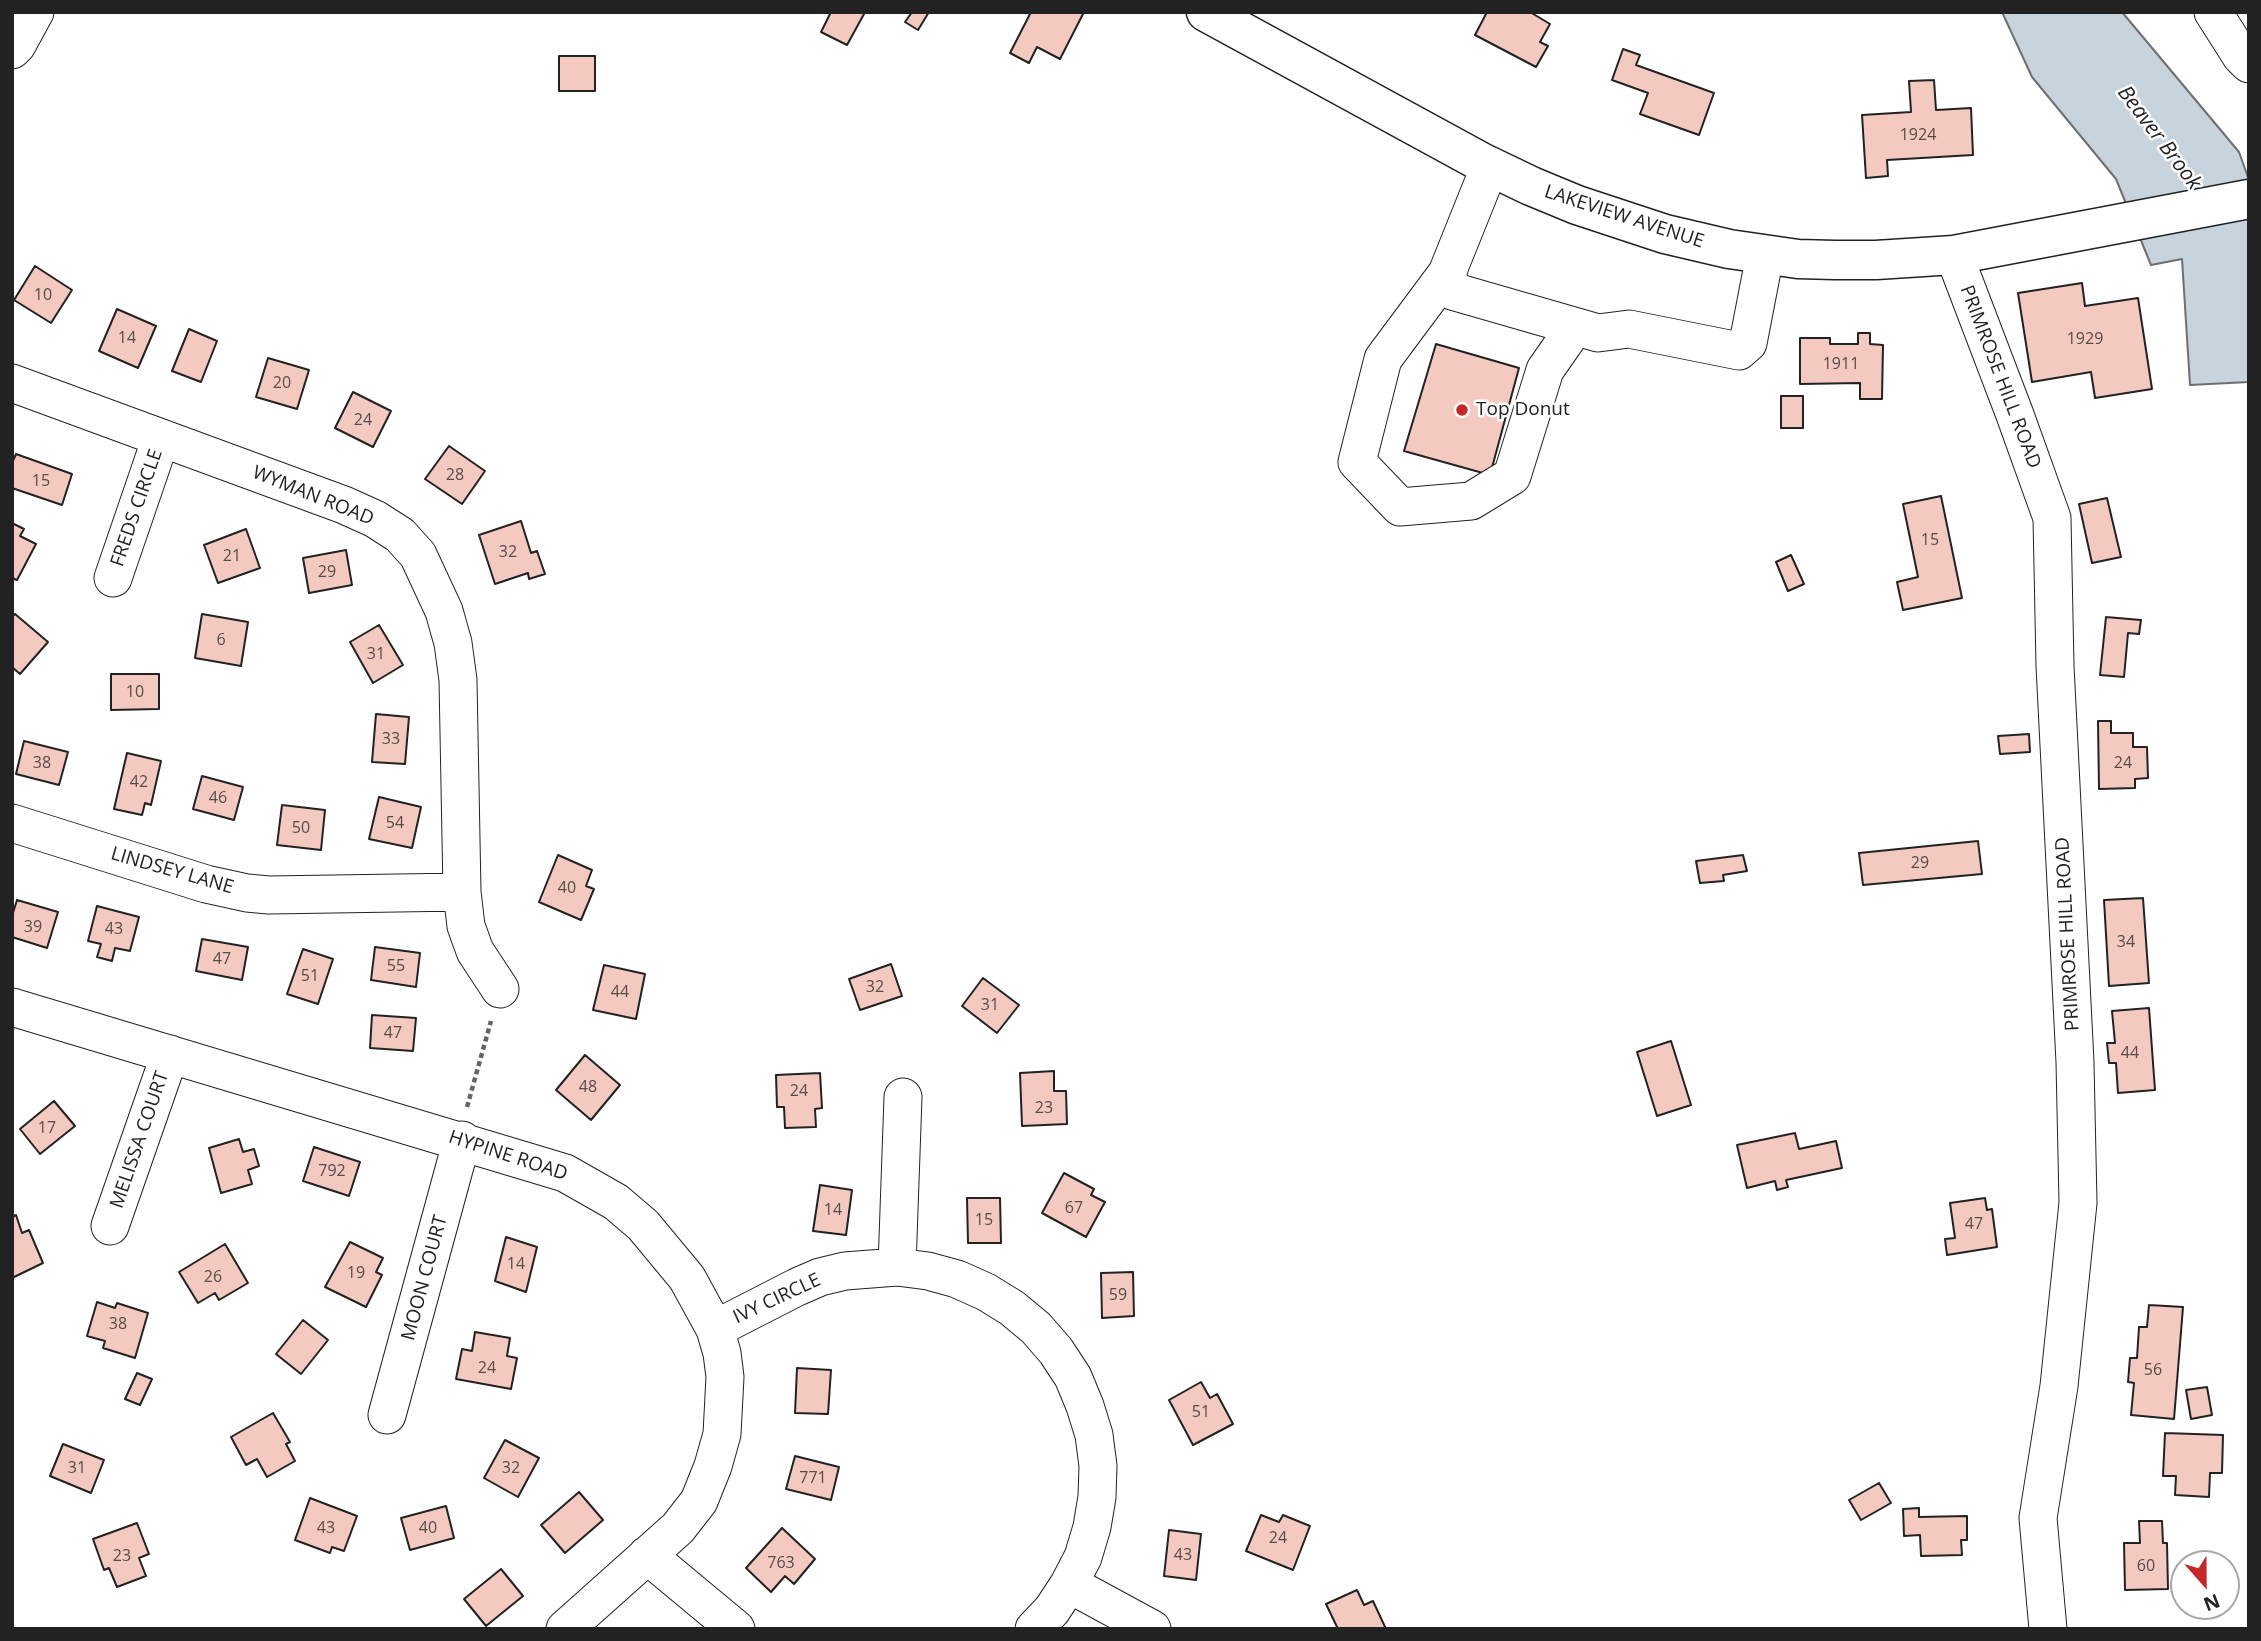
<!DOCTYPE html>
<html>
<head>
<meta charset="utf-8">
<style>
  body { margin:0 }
  #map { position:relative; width:2261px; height:1641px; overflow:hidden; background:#fff; font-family:"Open Sans",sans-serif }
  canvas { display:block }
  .frame { position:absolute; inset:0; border:14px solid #222; pointer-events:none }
  .north { position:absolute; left:2170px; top:1550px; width:70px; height:70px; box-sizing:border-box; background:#fff; border:2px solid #a7a7a7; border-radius:50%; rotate:159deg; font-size:19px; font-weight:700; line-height:28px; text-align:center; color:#222 }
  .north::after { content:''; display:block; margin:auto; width:24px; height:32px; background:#c62828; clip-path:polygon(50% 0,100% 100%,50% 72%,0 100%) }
</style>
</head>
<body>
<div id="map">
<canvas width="2261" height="1641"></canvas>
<div class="frame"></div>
<div class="north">N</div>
</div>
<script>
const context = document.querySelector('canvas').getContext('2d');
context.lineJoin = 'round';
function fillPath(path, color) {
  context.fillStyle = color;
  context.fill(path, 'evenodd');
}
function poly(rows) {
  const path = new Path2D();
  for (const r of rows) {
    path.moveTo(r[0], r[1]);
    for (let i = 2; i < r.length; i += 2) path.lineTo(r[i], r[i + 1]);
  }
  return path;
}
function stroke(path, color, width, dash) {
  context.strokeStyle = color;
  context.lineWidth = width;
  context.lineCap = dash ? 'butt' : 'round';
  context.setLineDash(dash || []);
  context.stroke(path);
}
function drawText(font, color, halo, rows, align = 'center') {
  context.font = font + ' "Open Sans",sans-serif';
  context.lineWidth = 5;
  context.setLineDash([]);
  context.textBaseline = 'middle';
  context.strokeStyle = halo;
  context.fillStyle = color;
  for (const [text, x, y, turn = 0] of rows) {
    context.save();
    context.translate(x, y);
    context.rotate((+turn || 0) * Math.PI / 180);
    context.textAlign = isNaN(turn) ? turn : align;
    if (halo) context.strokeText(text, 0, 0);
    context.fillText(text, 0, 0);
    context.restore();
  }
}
const water = poly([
  [2002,12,2122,12,2239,152,2249,180,2249,382,2190,385,2182,259,2151,265,2116,179,2032,77,2002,12]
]);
const building = poly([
  [831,12,860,12,864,14,847,45,821,32,831,12],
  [912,12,929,12,918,30,905,22,912,12],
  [1031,12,1084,12,1060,59,1037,47,1029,63,1010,53,1031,12],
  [1487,12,1530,12,1550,24,1540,42,1548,46,1536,67,1475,35,1487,12],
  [1623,49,1640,55,1636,65,1714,93,1699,135,1640,114,1648,93,1612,80,1623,49],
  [559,56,595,56,595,91,559,91,559,56],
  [1934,80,1936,110,1971,108,1973,155,1887,160,1888,176,1866,178,1862,115,1911,112,1909,81,1934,80],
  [35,266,72,290,51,323,14,300,35,266],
  [2082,283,2085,306,2138,298,2152,389,2095,398,2091,372,2032,382,2018,293,2082,283],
  [117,309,156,326,138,368,99,351,117,309],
  [189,329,217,341,201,382,172,371,189,329],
  [1858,333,1870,333,1870,344,1883,345,1882,399,1860,399,1860,383,1800,384,1800,338,1830,338,1830,344,1858,344,1858,333],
  [1436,344,1519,368,1490,475,1404,451,1436,344],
  [268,358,309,370,297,409,256,397,268,358],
  [353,392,391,411,373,447,335,428,353,392],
  [1781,396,1803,396,1803,428,1781,428,1781,396],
  [449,446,485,471,462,504,425,479,449,446],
  [16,454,72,474,62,505,12,488,12,463,16,454],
  [1941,496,1962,598,1903,610,1897,582,1918,577,1903,504,1941,496],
  [2107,498,2121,557,2092,563,2079,504,2107,498],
  [521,521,531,553,537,551,545,574,529,579,528,573,495,584,479,535,521,521],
  [12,523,24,529,20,536,36,544,17,580,12,578,12,523],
  [246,529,260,568,218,583,204,545,246,529],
  [346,550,352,585,309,593,303,558,346,550],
  [1791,555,1804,584,1788,591,1776,562,1791,555],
  [15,614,48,642,20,674,12,667,12,617,15,614],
  [202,614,248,622,241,666,195,658,202,614],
  [2106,617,2141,620,2139,634,2128,633,2124,677,2100,675,2106,617],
  [379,625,403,665,373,683,350,642,379,625],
  [111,674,159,674,159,709,111,710,111,674],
  [376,714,409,717,405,764,372,762,376,714],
  [2098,721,2111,721,2111,733,2133,733,2133,747,2147,747,2148,778,2135,779,2135,788,2099,789,2098,721],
  [2029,734,2030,752,2000,754,1998,736,2029,734],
  [24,741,68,752,59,785,16,774,24,741],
  [127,753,161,761,151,805,145,803,142,815,114,809,127,753],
  [202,776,243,787,234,820,193,809,202,776],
  [379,797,421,807,412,848,369,839,379,797],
  [282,805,325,810,321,850,277,845,282,805],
  [1978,841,1982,874,1863,885,1859,853,1978,841],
  [558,855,592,870,586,886,594,889,581,920,539,902,558,855],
  [1743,855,1747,871,1723,875,1724,881,1700,883,1696,861,1743,855],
  [2143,898,2149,983,2109,986,2104,900,2143,898],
  [17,900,58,912,47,948,12,937,12,916,17,900],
  [97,906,139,917,130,951,115,948,112,961,97,957,101,944,88,941,97,906],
  [202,939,248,947,242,980,196,971,202,939],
  [375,947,420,953,416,987,371,980,375,947],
  [303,949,333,959,318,1004,287,994,303,949],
  [891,964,902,996,860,1010,849,979,891,964],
  [604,965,645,974,636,1019,593,1010,604,965],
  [983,978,1019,1005,997,1033,962,1006,983,978],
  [2149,1008,2155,1090,2118,1093,2116,1063,2109,1063,2107,1043,2115,1043,2112,1011,2149,1008],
  [372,1015,416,1018,413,1051,370,1048,372,1015],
  [1671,1041,1691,1105,1657,1116,1637,1052,1671,1041],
  [585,1055,620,1085,591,1120,556,1090,585,1055],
  [1054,1071,1054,1091,1066,1091,1067,1124,1022,1126,1020,1073,1054,1071],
  [820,1073,822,1108,815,1109,816,1127,785,1128,784,1107,777,1107,776,1075,820,1073],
  [54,1101,75,1126,40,1154,20,1129,54,1101],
  [1795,1133,1799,1149,1836,1141,1842,1168,1786,1180,1788,1187,1777,1190,1775,1181,1747,1188,1737,1145,1795,1133],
  [239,1139,243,1152,254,1149,259,1166,248,1170,252,1184,221,1193,209,1148,239,1139],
  [314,1147,360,1162,349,1196,303,1181,314,1147],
  [1064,1173,1094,1189,1091,1195,1105,1202,1086,1237,1042,1213,1064,1173],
  [820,1185,852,1190,846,1235,813,1231,820,1185],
  [967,1198,1000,1198,1001,1243,968,1243,967,1198],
  [1985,1198,1987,1210,1992,1209,1997,1247,1947,1255,1945,1239,1955,1238,1950,1203,1985,1198],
  [16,1215,22,1233,29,1230,43,1263,12,1278,12,1217,16,1215],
  [506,1237,537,1247,526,1292,495,1281,506,1237],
  [350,1242,383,1258,376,1272,382,1275,366,1307,325,1287,350,1242],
  [225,1244,248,1283,219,1300,215,1293,198,1303,179,1272,225,1244],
  [1133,1272,1134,1316,1102,1318,1101,1273,1133,1272],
  [97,1302,115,1308,117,1303,148,1313,135,1358,103,1348,105,1341,87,1336,97,1302],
  [2149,1305,2183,1307,2174,1419,2131,1415,2134,1383,2128,1382,2130,1358,2137,1358,2139,1327,2147,1327,2149,1305],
  [303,1320,328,1340,301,1374,276,1354,303,1320],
  [475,1332,510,1338,507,1356,517,1358,511,1389,456,1379,462,1349,472,1351,475,1332],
  [797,1368,831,1370,828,1414,795,1413,797,1368],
  [137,1373,152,1379,140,1405,125,1399,137,1373],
  [1201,1382,1210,1398,1217,1394,1233,1424,1193,1445,1169,1400,1201,1382],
  [2207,1387,2212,1415,2191,1419,2186,1390,2207,1387],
  [273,1413,290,1442,286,1444,295,1461,267,1477,257,1459,246,1465,231,1437,273,1413],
  [2165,1433,2223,1435,2222,1473,2210,1473,2209,1497,2175,1495,2176,1476,2163,1476,2165,1433],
  [505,1440,539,1458,518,1497,484,1478,505,1440],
  [63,1444,104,1460,91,1493,50,1476,63,1444],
  [795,1456,839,1467,831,1500,786,1489,795,1456],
  [1879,1483,1891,1503,1861,1520,1849,1500,1879,1483],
  [579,1492,603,1520,565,1553,541,1525,579,1492],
  [310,1498,357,1516,344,1551,332,1547,330,1553,295,1540,310,1498],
  [446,1506,454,1538,410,1550,401,1518,446,1506],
  [1919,1508,1919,1517,1967,1516,1967,1540,1961,1540,1962,1555,1921,1556,1920,1535,1904,1536,1903,1509,1919,1508],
  [1261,1515,1279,1522,1283,1515,1310,1526,1293,1570,1246,1551,1261,1515],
  [2139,1521,2162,1521,2163,1543,2167,1543,2168,1589,2125,1590,2124,1543,2140,1543,2139,1521],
  [137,1523,149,1554,139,1558,146,1576,117,1587,109,1568,104,1570,93,1539,137,1523],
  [782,1528,815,1559,794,1584,785,1576,771,1592,746,1568,782,1528],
  [1169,1530,1201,1534,1196,1580,1164,1576,1169,1530],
  [501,1569,523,1596,486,1626,464,1599,501,1569],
  [1357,1590,1364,1605,1373,1601,1386,1629,1338,1629,1326,1604,1357,1590]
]);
const path = poly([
  [467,1107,491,1021]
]);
const minor = poly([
  [2213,12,2241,56,2249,64],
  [12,50,17,45,35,12],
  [1490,166,1447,273,1452,291,1598,333,1629,329,1739,351,1748,343,1765,255],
  [1954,255,2015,415,2052,518,2055,666,2075,1062,2078,1203,2059,1386,2038,1518,2048,1629],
  [1447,273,1383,359,1357,462,1400,507,1471,501,1512,476,1545,370,1575,327],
  [12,383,344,505,375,519,400,535,418,555,444,611,453,643,458,680,462,892,466,926,475,951,500,989],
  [113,578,161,438],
  [12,823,206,884,247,893,269,895,462,892],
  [12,1007,565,1173,616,1202,643,1225,687,1278,715,1329,722,1353,725,1377,722,1434,713,1466,699,1501,678,1528,565,1629],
  [110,1226,170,1054],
  [897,1267,903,1097],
  [715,1329,797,1287,820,1277,845,1271,897,1267,928,1271,957,1279,986,1292,1012,1308,1036,1328,1056,1351,1073,1377,1085,1406,1094,1435,1098,1466,1097,1497,1092,1527,1083,1557,1069,1584,1052,1610,1034,1629],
  [387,1415,462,1140],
  [647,1555,736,1629],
  [1069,1584,1152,1629]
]);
const major = poly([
  [1206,12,1483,163,1531,186,1577,205,1665,234,1729,249,1798,259,1835,260,1876,260,1954,255,2249,199]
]);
const markers = [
  [1462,410,7,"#c62828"]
];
const numberNames = [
  ["1924",1918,135],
  ["10",43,295],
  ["14",127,338],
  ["1929",2085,339],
  ["1911",1841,364],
  ["20",282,383],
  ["24",363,420],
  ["28",455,475],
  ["15",41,481],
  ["15",1930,540],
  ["32",508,552],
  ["21",232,556],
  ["29",327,572],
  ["6",221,640],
  ["31",376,654],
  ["10",135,692],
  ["33",391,739],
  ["38",42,763],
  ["24",2123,763],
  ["42",139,782],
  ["46",218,798],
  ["54",395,823],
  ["50",301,828],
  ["29",1920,863],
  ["40",567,888],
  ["39",33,927],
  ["43",114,929],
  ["34",2126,942],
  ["47",222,959],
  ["55",396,966],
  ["51",310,976],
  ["32",875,987],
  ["44",620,992],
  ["31",990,1005],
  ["47",393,1033],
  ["44",2130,1053],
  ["48",588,1087],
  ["24",799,1091],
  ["23",1044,1108],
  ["17",47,1128],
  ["792",332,1171],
  ["67",1074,1208],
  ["14",833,1210],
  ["15",984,1220],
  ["47",1974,1224],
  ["14",516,1264],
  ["19",356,1273],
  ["26",213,1277],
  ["59",1118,1295],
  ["38",118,1324],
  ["24",487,1368],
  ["56",2153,1370],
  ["51",1201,1412],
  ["31",77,1468],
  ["32",511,1468],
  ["771",813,1478],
  ["43",326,1528],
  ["40",428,1528],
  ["24",1278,1538],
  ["43",1183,1555],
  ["23",122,1556],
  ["763",781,1563],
  ["60",2146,1566]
];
const streetNames = [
  ["LAKEVIEW AVENUE",1624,217,18],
  ["PRIMROSE HILL ROAD",2000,377,69],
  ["WYMAN ROAD",313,496,22],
  ["FREDS CIRCLE",137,508,-71],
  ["LINDSEY LANE",172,871,16],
  ["PRIMROSE HILL ROAD",2068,934,-93],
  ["MELISSA COURT",140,1140,-71],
  ["HYPINE ROAD",508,1156,18],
  ["MOON COURT",425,1278,-75],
  ["IVY CIRCLE",777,1299,-25]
];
const poiNames = [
  ["Top Donut",1476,410]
];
const waterNames = [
  ["Beaver Brook",2159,138,53]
];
fillPath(water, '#c7d3dd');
stroke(water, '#6f6f6f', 2);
fillPath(building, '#f3c9c0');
stroke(building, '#222', 2);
stroke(minor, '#222', 39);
stroke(major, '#222', 41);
stroke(path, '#646464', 4.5, [5, 3.5]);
stroke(minor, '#fff', 37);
stroke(major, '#fff', 38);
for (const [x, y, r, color] of markers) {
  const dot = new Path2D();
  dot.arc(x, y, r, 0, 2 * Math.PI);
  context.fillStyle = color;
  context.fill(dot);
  stroke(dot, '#fff', 2.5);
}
drawText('16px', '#564c4a', null, numberNames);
drawText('19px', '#222', '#fff', streetNames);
drawText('19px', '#222', '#fff', poiNames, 'left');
drawText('italic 21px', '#222', '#fff', waterNames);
</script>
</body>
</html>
